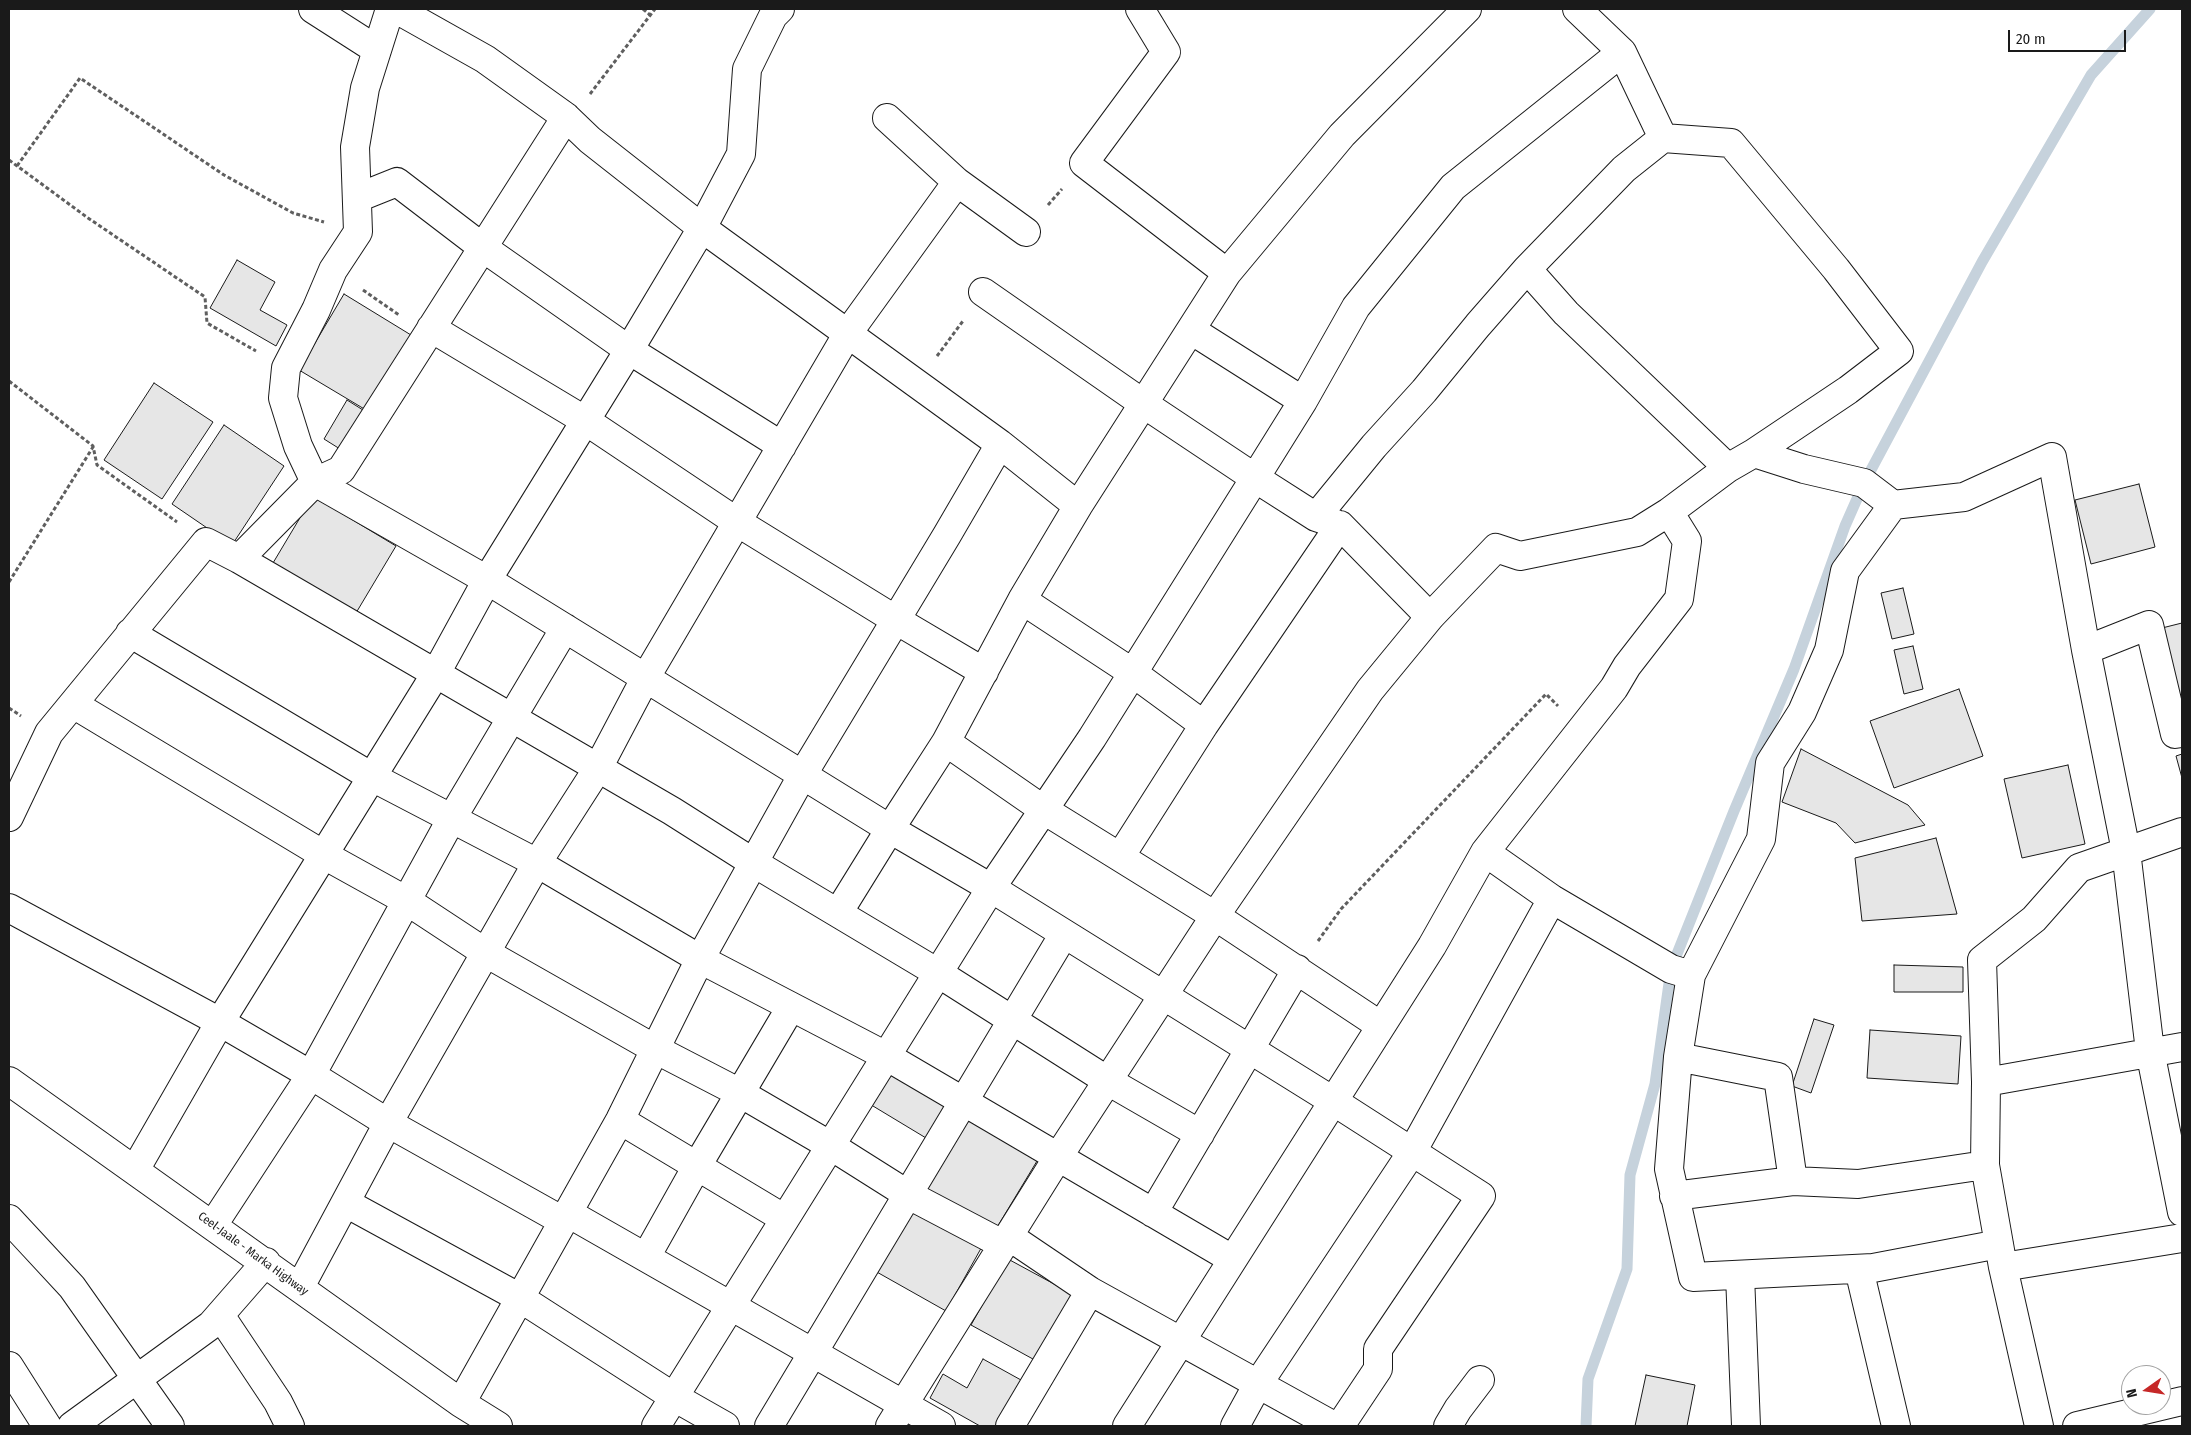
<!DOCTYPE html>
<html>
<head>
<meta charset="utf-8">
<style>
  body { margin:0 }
  #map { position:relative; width:2191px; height:1435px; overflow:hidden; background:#fff; font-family:"Fira Sans Condensed",sans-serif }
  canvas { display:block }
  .frame { position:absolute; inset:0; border:10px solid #1a1a1a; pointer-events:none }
  .north { position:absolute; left:2121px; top:1365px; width:50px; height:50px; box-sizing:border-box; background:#fff; border:1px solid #a3a3a3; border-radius:50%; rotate:257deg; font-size:14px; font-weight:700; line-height:20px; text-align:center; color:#1a1a1a }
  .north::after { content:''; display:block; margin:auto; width:18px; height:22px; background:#c62828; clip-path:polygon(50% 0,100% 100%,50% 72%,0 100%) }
  .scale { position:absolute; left:2008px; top:30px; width:118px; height:22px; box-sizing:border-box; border:2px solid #1a1a1a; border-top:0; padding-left:6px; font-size:15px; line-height:18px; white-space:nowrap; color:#1a1a1a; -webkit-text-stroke:4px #fff; paint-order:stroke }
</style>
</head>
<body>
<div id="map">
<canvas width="2191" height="1435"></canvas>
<div class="frame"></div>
<div class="north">N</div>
<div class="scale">20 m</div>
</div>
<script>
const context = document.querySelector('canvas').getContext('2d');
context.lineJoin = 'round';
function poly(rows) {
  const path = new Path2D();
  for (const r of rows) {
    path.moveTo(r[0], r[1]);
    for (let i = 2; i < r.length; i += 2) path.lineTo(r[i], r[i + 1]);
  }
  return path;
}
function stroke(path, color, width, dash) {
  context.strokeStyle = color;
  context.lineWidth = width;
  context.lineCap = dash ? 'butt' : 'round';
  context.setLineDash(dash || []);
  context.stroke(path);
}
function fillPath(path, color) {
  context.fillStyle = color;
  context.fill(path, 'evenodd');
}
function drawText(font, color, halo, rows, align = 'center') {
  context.font = font + ' "Fira Sans Condensed",sans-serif';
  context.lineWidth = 4;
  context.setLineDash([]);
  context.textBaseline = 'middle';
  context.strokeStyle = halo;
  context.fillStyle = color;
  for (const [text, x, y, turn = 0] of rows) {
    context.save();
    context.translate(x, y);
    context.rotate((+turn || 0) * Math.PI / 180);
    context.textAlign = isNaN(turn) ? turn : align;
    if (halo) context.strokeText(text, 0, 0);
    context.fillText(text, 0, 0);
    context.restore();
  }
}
const stream = poly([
  [1586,1426,1588,1379,1627,1269,1630,1175,1655,1084,1671,969,1734,811,1794,669,1845,526,1864,483,1982,262,2091,75,2150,9]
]);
const building = poly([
  [237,260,275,282,260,310,287,325,276,346,210,308,237,260],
  [344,294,411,335,366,410,299,370,344,294],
  [154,383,213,422,162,499,104,460,154,383],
  [347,400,363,410,340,449,324,439,347,400],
  [224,425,284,466,232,545,172,504,224,425],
  [2139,484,2155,547,2091,564,2075,500,2139,484],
  [313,496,396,546,353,618,270,568,313,496],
  [1903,588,1914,634,1892,639,1881,593,1903,588],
  [2182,623,2182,715,2162,628,2182,623],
  [1913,646,1923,689,1904,694,1894,650,1913,646],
  [1959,689,1983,756,1894,788,1870,721,1959,689],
  [1801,749,1908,805,1925,825,1855,843,1836,823,1782,802,1801,749],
  [2182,754,2182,778,2176,756,2182,754],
  [2068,765,2085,844,2022,858,2004,779,2068,765],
  [1936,838,1957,914,1862,921,1855,858,1936,838],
  [1894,965,1963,967,1963,992,1894,992,1894,965],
  [1814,1019,1834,1025,1811,1093,1792,1086,1814,1019],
  [1870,1030,1961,1036,1958,1084,1867,1078,1870,1030],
  [891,1065,954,1104,931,1141,868,1103,891,1065],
  [966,1118,1037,1161,993,1234,921,1191,966,1118],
  [915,1203,984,1243,946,1311,875,1271,915,1203],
  [1008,1259,1078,1297,1042,1364,971,1325,1008,1259],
  [983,1359,1021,1380,996,1426,980,1426,930,1398,943,1374,967,1388,983,1359],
  [1646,1375,1695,1385,1687,1426,1635,1426,1646,1375]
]);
const path = poly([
  [643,9,650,15],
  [590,94,655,9],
  [9,160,88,218,205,297,207,323,256,351],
  [17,166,80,78,224,175,293,213,324,222],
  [1048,205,1062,189],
  [363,290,399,315],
  [937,356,963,321],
  [9,381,93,446,97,465,177,522],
  [9,582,93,447],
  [9,708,21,716],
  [1318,941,1341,909,1546,694,1558,706]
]);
const minor = poly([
  [313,9,377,50],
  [390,9,365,88,355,147,358,232,333,270,316,310,286,368,283,398,298,446,315,482,487,580,890,829,991,888,1333,1101,1481,1196,1378,1349,1378,1369,1340,1426],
  [396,9,485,59,566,117,590,140,702,228,1000,444],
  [1140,9,1166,52,1084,163,1227,273],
  [887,118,957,182,1026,232],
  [357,198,397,182,482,247,629,350,782,446],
  [1527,269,1566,313,1728,468],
  [983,292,1144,404,1255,478,1316,517,1334,523],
  [431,328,586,421,737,522,896,620,984,672],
  [1191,330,1303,401],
  [1754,453,1804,469,1864,483,1893,505,1964,497,2052,457,2086,650,2149,625,2175,734,2182,733],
  [1893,505,1845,571,1829,650,1802,712,1770,763,1761,839,1691,975,1678,1057,1669,1169,1693,1277,1873,1268,1999,1244],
  [1316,517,1374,446,1424,391,1478,325,1527,269,1624,169,1663,138,1622,52,1577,9],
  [239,559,672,811,754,863,938,973,1108,1081,1200,1134],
  [1022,600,1133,673,1204,725],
  [130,633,372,777,537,863,700,959,886,1056,1232,1259],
  [2086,650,2126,851,2150,1051,2182,1212],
  [73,704,324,855,407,901,486,953,655,1049,740,1093,831,1146,907,1194,1004,1245],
  [946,742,1044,810,1215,916,1381,1026],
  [9,817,49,733,206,542,239,559,315,482,341,470,566,117],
  [1485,852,1552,899,1671,969,1691,975],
  [1120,857,1204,725,1340,525,1430,617],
  [9,908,220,1022,311,1075,388,1123,563,1221],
  [838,913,890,829,946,742,1022,600,1078,506],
  [1678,1057,1778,1077,1793,1181],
  [9,1081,461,1403,498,1426],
  [1986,1082,2182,1047],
  [620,1120,785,1219],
  [135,1170,220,1022,435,675,487,580,629,350,702,228,741,154,747,69,773,16,780,9],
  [1674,1196,1793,1181,1858,1184,1985,1165],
  [346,1203,520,1298,674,1397,725,1426],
  [568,1213,941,1426],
  [1153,1213,1297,969],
  [9,1219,72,1287,170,1426],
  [213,1225,311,1075,452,818,565,628],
  [1010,1237,1090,1291,1334,1426],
  [646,1257,697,1166,791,1007],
  [2003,1267,2182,1238],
  [1859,1269,1896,1426],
  [1740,1275,1746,1426],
  [300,1287,388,1123,537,863,598,768,646,677,848,333,957,182],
  [220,1315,278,1402,290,1426],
  [9,1366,47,1426],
  [461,1403,620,1120,700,959,803,774,947,535,1000,444,1078,506,1227,273,1342,135,1467,9],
  [72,1426,211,1325,266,1262],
  [656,1426,991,888,1092,738,1255,478,1303,401,1356,307,1453,187,1622,52],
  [769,1426,1064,934],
  [890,1426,1058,1157,1215,916,1370,690,1430,617,1496,548,1520,556,1637,532,1669,512,1728,468,1754,453,1848,390,1899,351,1836,269,1731,143,1663,138],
  [1010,1426,1090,1291],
  [1127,1426,1432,946,1485,852,1614,688,1627,666,1679,599,1687,541,1669,512],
  [1235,1426,1258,1384,1412,1152,1552,899],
  [1448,1426,1458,1409,1480,1380],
  [2039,1426,2003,1267,1985,1165,1986,1082,1982,960,2034,919,2079,868,2182,832],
  [2077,1426,2182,1401]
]);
const streetNames = [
  ["Ceel-Jaale - Marka Highway",253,1254,36]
];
stroke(stream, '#c6d2dc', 11);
fillPath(building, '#e6e6e6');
stroke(building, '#1a1a1a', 1);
stroke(minor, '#1a1a1a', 30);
stroke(path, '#5f5f5f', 3, [4, 2.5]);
stroke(minor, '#fff', 28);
drawText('12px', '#1a1a1a', '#fff', streetNames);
</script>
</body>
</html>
